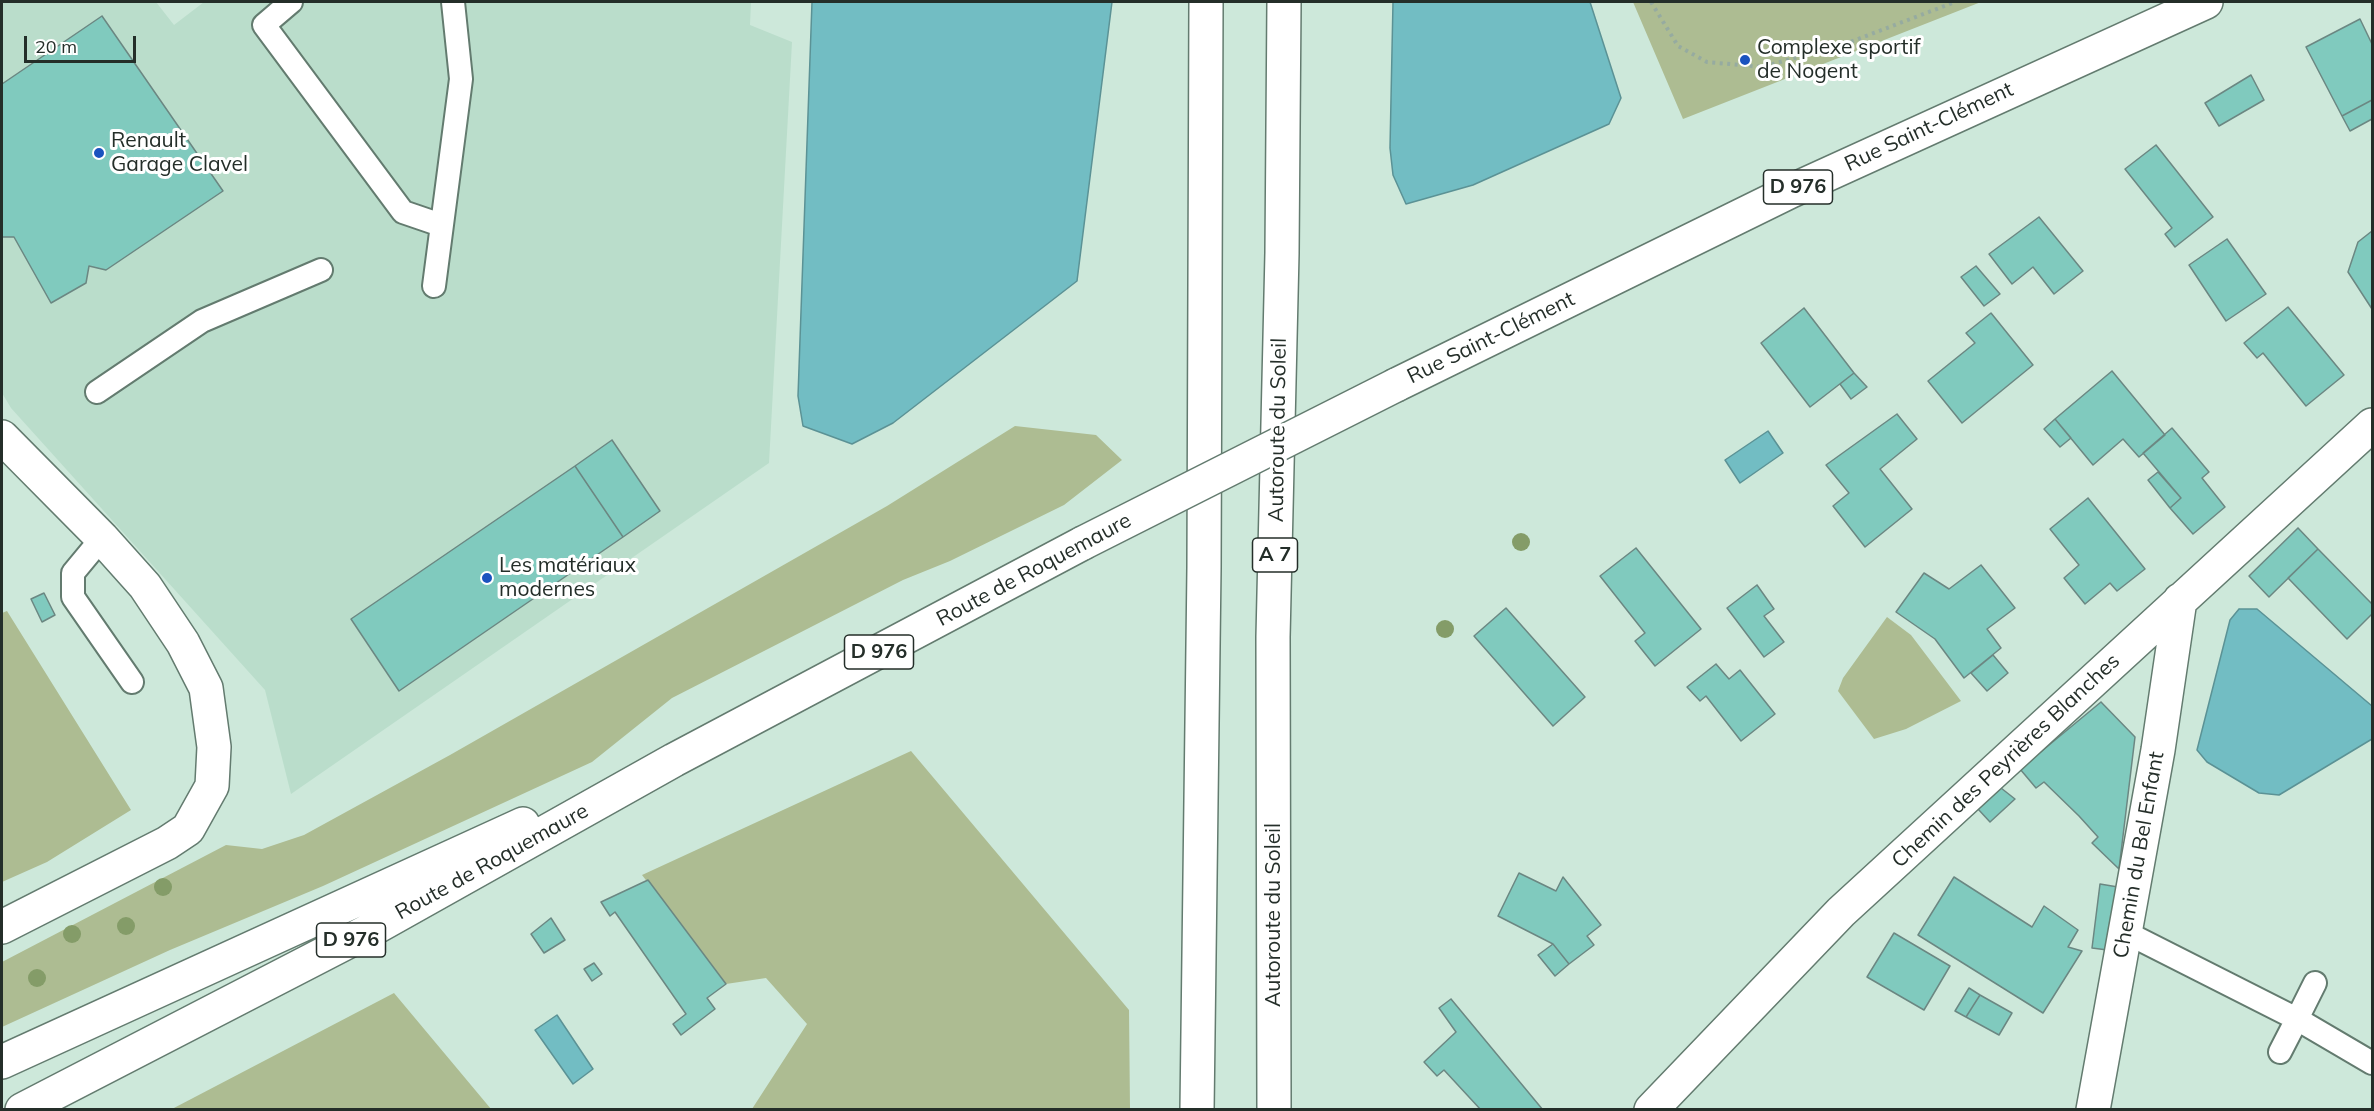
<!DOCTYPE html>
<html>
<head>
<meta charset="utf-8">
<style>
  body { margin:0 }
  #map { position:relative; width:2374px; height:1111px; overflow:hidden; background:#cde8da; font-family:Mulish,sans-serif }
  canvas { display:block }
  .frame { position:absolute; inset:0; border:3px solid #242e29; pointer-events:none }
  .scale { position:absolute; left:24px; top:36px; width:112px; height:27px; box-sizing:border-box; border:3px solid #242e29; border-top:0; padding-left:8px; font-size:18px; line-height:21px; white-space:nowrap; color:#242e29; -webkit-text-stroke:4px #fff; paint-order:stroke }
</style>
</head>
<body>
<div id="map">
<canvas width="2374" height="1111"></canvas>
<div class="frame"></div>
<div class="scale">20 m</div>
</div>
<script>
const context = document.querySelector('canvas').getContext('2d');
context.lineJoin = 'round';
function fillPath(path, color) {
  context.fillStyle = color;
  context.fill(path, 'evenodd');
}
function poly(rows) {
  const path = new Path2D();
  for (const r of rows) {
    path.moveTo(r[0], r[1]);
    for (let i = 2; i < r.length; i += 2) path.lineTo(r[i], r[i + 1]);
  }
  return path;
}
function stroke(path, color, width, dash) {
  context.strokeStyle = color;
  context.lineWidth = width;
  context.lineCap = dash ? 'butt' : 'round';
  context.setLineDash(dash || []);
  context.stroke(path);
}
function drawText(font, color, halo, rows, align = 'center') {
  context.font = font + ' Mulish,sans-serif';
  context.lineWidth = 6;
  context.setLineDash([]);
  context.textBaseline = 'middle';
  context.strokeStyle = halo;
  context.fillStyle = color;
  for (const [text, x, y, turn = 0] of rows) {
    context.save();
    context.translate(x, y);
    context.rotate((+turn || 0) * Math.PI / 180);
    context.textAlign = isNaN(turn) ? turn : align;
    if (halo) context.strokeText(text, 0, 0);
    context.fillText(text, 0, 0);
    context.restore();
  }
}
const built = poly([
  [2,2,156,2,174,25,204,2,751,2,750,25,792,42,769,463,291,794,265,690,11,408,2,393]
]);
const green = poly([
  [1633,2,1981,2,1683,119],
  [1015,426,1096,435,1122,460,1064,505,950,561,903,580,672,698,592,762,323,886,170,950,2,1027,2,962,226,845,262,849,304,835,450,755,887,506],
  [7,611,131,810,47,862,2,882,2,613],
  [1887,617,1911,635,1961,701,1906,729,1874,739,1838,691,1843,678],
  [911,751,1129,1010,1130,1109,752,1109,807,1024,766,978,726,984,642,875],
  [394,993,491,1109,172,1109]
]);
const water = poly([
  [812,2,1112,2,1077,281,893,423,852,444,803,426,798,396,812,2],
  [1393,2,1590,2,1621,98,1609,124,1473,185,1406,204,1393,175,1390,148,1393,2],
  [1768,431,1783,453,1740,483,1725,460,1768,431],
  [2239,609,2257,609,2372,706,2372,739,2279,795,2259,793,2207,762,2197,750,2230,620,2239,609],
  [557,1015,593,1069,573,1084,535,1030,557,1015]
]);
const building = poly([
  [102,16,223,191,106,270,89,266,86,283,51,303,14,237,2,237,2,84,102,16],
  [2360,19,2372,44,2372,100,2342,116,2306,47,2360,19],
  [2251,75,2264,100,2219,126,2205,103,2251,75],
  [2372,100,2372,119,2350,131,2342,116,2372,100],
  [2156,145,2213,217,2175,247,2165,234,2172,228,2125,169,2156,145],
  [2039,217,2083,271,2054,294,2033,267,2012,284,1989,254,2039,217],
  [2372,231,2372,309,2348,272,2358,242,2372,231],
  [2227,239,2266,294,2226,321,2189,265,2227,239],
  [1976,266,2000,294,1984,306,1961,277,1976,266],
  [2288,307,2344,375,2306,406,2263,353,2257,358,2244,343,2288,307],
  [1804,308,1854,373,1810,407,1761,343,1804,308],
  [1991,313,2033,365,1962,423,1928,381,1975,343,1966,333,1991,313],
  [2112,371,2165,435,2139,457,2123,439,2093,465,2055,419,2112,371],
  [1854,373,1867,387,1851,399,1840,384,1854,373],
  [1897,414,1917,439,1880,469,1912,509,1865,547,1833,506,1849,493,1826,465,1897,414],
  [2055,419,2071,438,2060,447,2044,429,2055,419],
  [2172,428,2209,472,2202,478,2225,507,2193,534,2170,508,2181,498,2143,453,2172,428],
  [612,440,660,511,623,537,575,466,612,440],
  [575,466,623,537,399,691,351,619,575,466],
  [2158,472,2181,498,2170,508,2148,480,2158,472],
  [2088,498,2145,569,2117,591,2110,583,2085,604,2064,578,2079,565,2050,529,2088,498],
  [2298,528,2318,549,2269,597,2249,576,2298,528],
  [1636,548,1701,629,1655,666,1635,641,1645,633,1600,576,1636,548],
  [2318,549,2372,604,2372,614,2347,639,2288,578,2318,549],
  [1981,565,2015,608,1987,629,2001,648,1964,678,1935,639,1896,612,1924,573,1949,589,1981,565],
  [1757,585,1774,609,1764,616,1784,642,1764,657,1727,608,1757,585],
  [44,593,55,615,42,622,31,599,44,593],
  [1506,608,1585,697,1553,726,1474,636,1506,608],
  [1993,655,2008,673,1987,691,1971,673,1993,655],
  [1716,664,1729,679,1740,670,1775,714,1741,741,1706,696,1700,701,1687,687,1716,664],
  [2101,702,2135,737,2119,869,2092,843,2098,837,2079,816,2044,782,2036,788,2020,769,2101,702],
  [2001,788,2015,799,1990,822,1978,809,2001,788],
  [1519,873,1556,891,1563,877,1601,925,1587,936,1594,945,1569,964,1553,944,1498,916,1519,873],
  [1954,877,2032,927,2044,906,2078,930,2068,947,2082,951,2043,1013,1918,935,1954,877],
  [648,880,726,984,707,998,715,1009,681,1035,673,1024,686,1014,615,912,610,916,601,902,648,880],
  [2100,884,2118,887,2115,951,2092,948,2100,884],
  [551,918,565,940,544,953,531,934,551,918],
  [1894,933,1950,966,1924,1010,1867,977,1894,933],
  [1553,944,1569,964,1555,976,1538,955,1553,944],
  [594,963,602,974,592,981,584,969,594,963],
  [1969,988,1980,995,1966,1017,1955,1011,1969,988],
  [1980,995,2012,1013,1999,1035,1966,1017,1980,995],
  [1451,999,1543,1110,1481,1110,1444,1070,1437,1076,1424,1062,1456,1032,1439,1008,1451,999]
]);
const path = poly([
  [1651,2,1678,46,1707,62,1762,67,1845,44,1955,2]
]);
const service = poly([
  [291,2,264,25,403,212,441,225],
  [434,286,461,79,453,2],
  [97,392,202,321,321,270],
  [102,538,73,573,73,597,132,682],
  [2125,932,2297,1019,2315,983],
  [2280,1052,2297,1019,2372,1063]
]);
const minor = poly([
  [2,437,102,538,145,586,183,643,206,688,214,747,212,786,188,829,167,843,2,927],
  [1651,1110,1841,912,2372,425],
  [2093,1110,2158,750,2180,600]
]);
const primary = poly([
  [1396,385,1791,191,2206,2],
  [2,1062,523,824],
  [22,1110,378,926,674,760,1083,543]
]);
const motorway = poly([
  [1197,1110,1204,568,1206,2],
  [1274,1110,1273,637,1282,253,1284,2]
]);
const primaryBridge = poly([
  [1083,543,1396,385]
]);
const trees = [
  [1521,542],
  [1445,629],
  [163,887],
  [126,926],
  [72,934],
  [37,978]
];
const markers = [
  [1745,60,6,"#1a53bf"],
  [99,153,6,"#1a53bf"],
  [487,578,6,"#1a53bf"]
];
const shields = [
  [1798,187,69],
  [1275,555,45],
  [879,652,69],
  [351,940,69]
];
const shieldNames = [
  ["D 976",1798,187],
  ["A 7",1275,555],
  ["D 976",879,652],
  ["D 976",351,940]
];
const poiNames = [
  ["Complexe sportif",1757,48],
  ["de Nogent",1757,72],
  ["Renault",111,141],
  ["Garage Clavel",111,165],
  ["Les matériaux",499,566],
  ["modernes",499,590]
];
const streetNames = [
  ["Rue Saint-Clément",1929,127,-25],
  ["Rue Saint-Clément",1491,338,-26],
  ["Autoroute du Soleil",1278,430,-89],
  ["Route de Roquemaure",1034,570,-28],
  ["Chemin des Peyrières Blanches",2006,761,-43],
  ["Chemin du Bel Enfant",2139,855,-80],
  ["Route de Roquemaure",492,862,-29],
  ["Autoroute du Soleil",1274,915,-90]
];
fillPath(built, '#baddcb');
fillPath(green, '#adbc92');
fillPath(water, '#72bdc3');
stroke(water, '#5b9295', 1.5);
fillPath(building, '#80cabe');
stroke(building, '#6b8782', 1.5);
stroke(service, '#637b6f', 26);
stroke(minor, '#637b6f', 36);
stroke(primary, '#637b6f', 36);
stroke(motorway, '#637b6f', 36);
stroke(path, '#96aba0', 4, [3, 4.5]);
stroke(service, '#fff', 22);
stroke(minor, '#fff', 33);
stroke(primary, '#fff', 33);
stroke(motorway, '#fff', 33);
stroke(primaryBridge, '#637b6f', 36, []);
stroke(primaryBridge, '#fff', 33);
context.fillStyle = '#849c68';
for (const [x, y] of trees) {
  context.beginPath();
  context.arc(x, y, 9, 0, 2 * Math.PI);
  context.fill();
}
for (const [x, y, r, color] of markers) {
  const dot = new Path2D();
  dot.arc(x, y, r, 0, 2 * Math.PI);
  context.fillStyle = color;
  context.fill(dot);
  stroke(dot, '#fff', 2);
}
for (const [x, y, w] of shields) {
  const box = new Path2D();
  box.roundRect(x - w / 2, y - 17, w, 34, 4.5);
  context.fillStyle = '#fff';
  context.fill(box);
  stroke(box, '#242e29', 1.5);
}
drawText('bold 20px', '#242e29', null, shieldNames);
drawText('21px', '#242e29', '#fff', poiNames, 'left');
drawText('21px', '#242e29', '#fff', streetNames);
</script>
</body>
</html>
